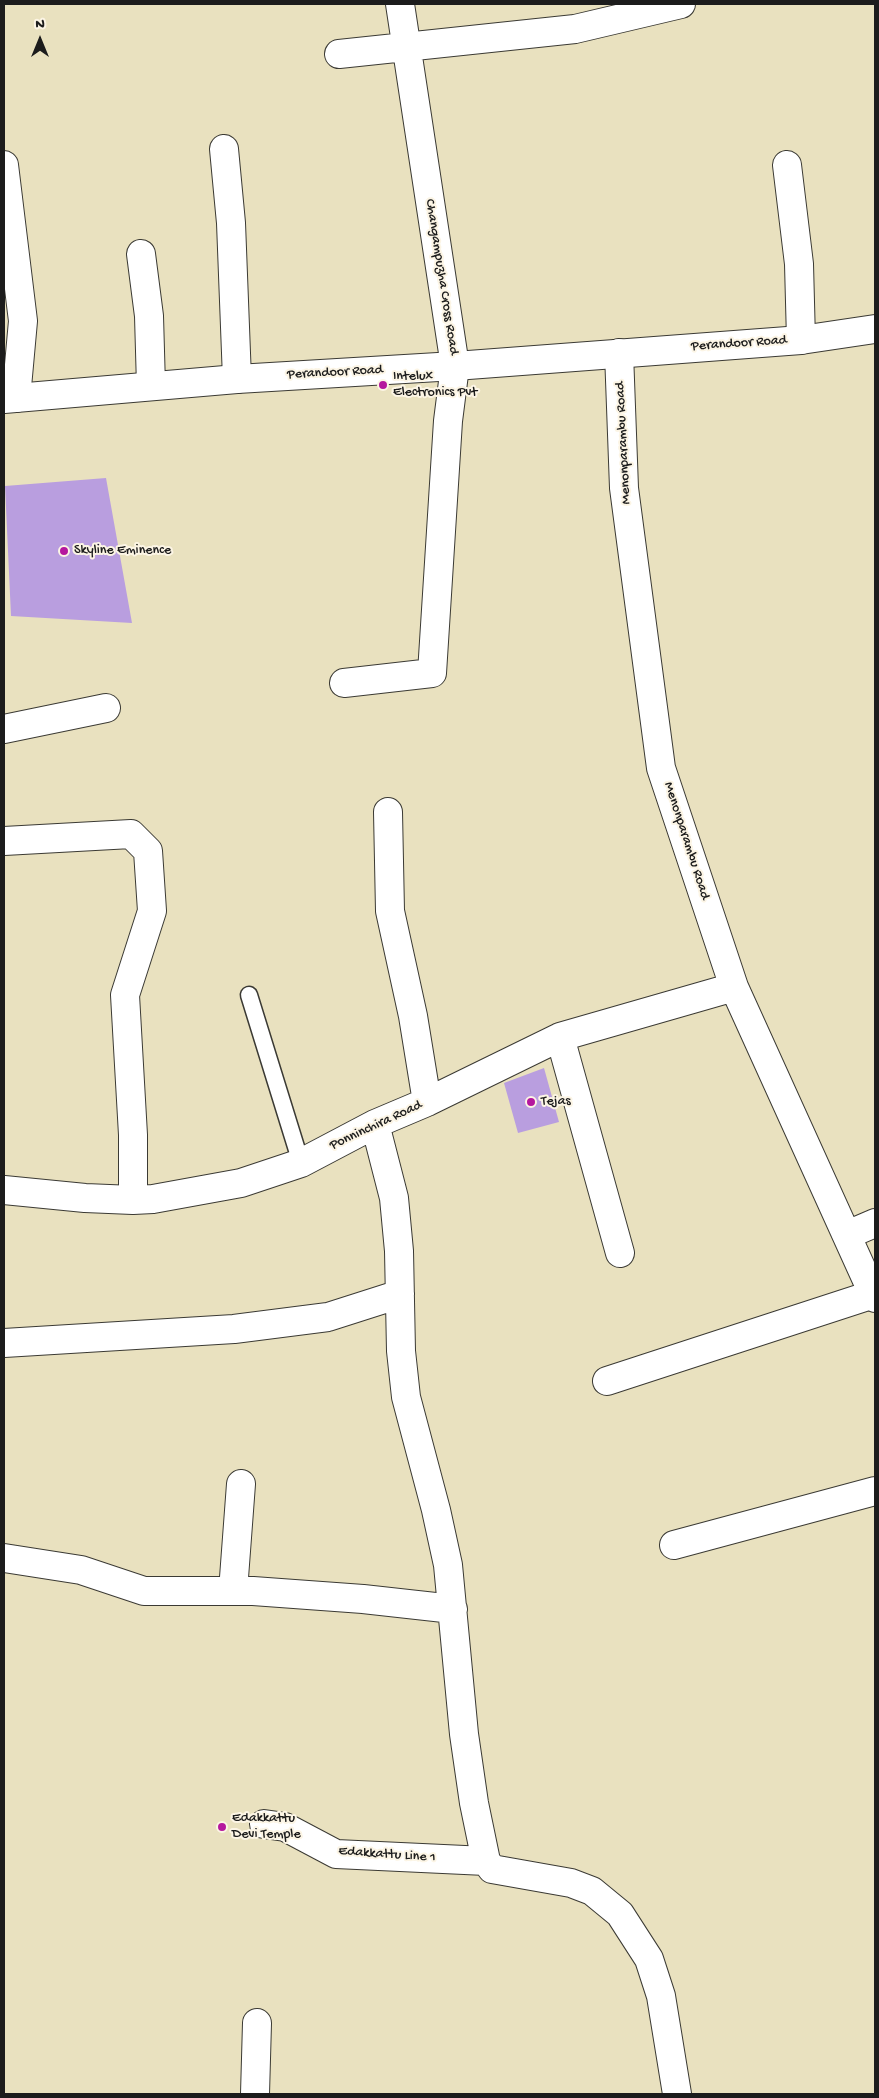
<!DOCTYPE html>
<html>
<head>
<meta charset="utf-8">
<style>
  body { margin:0 }
  #map { position:relative; width:879px; height:2098px; overflow:hidden; background:#e9e1bf; font-family:"Gochi Hand",sans-serif }
  canvas { display:block }
  .frame { position:absolute; inset:0; border:5px solid #1c1c1c; pointer-events:none }
  .north { position:absolute; left:15px; top:15px; width:50px; height:50px; -webkit-text-stroke:4px #fcf5e5; paint-order:stroke; rotate:0deg; font-size:14px; font-weight:700; line-height:20px; text-align:center; color:#1c1c1c }
  .north::after { content:''; display:block; margin:auto; width:18px; height:22px; background:#1c1c1c; clip-path:polygon(50% 0,100% 100%,50% 72%,0 100%) }
</style>
</head>
<body>
<div id="map">
<canvas width="879" height="2098"></canvas>
<div class="frame"></div>
<div class="north">N</div>
</div>
<script>
const context = document.querySelector('canvas').getContext('2d');
context.lineJoin = 'round';
function fillPath(path, color) {
  context.fillStyle = color;
  context.fill(path, 'evenodd');
}
function poly(rows) {
  const path = new Path2D();
  for (const r of rows) {
    path.moveTo(r[0], r[1]);
    for (let i = 2; i < r.length; i += 2) path.lineTo(r[i], r[i + 1]);
  }
  return path;
}
function stroke(path, color, width, dash) {
  context.strokeStyle = color;
  context.lineWidth = width;
  context.lineCap = dash ? 'butt' : 'round';
  context.setLineDash(dash || []);
  context.stroke(path);
}
function drawText(font, color, halo, rows, align = 'center') {
  context.font = font + ' "Gochi Hand",sans-serif';
  context.lineWidth = 4;
  context.setLineDash([]);
  context.textBaseline = 'middle';
  context.strokeStyle = halo;
  context.fillStyle = color;
  for (const [text, x, y, turn = 0] of rows) {
    context.save();
    context.translate(x, y);
    context.rotate((+turn || 0) * Math.PI / 180);
    context.textAlign = isNaN(turn) ? turn : align;
    if (halo) context.strokeText(text, 0, 0);
    context.fillText(text, 0, 0);
    context.restore();
  }
}
const building = poly([
  [106,478,132,623,11,616,5,486],
  [544,1068,559,1122,518,1133,504,1083]
]);
const lane = poly([
  [249,995,301,1163]
]);
const street = poly([
  [339,54,575,29,681,4],
  [224,149,231,223,237,379],
  [4,165,23,321,16,398],
  [787,165,799,264,801,340],
  [141,254,149,316,151,386],
  [619,353,624,488,661,768,734,987,875,1298],
  [344,683,432,673,448,421,455,366,400,4],
  [4,729,106,708],
  [388,812,390,911,413,1016,427,1102],
  [4,841,131,834,148,851,152,911,125,995,133,1135,133,1200],
  [560,1037,620,1253],
  [375,1124,394,1198,399,1251,401,1351,406,1397,436,1510,448,1565,464,1734,474,1803,486,1861,492,1869,571,1883,592,1891,620,1914,649,1959,661,1996,677,2094],
  [4,1190,85,1198,133,1200,153,1199,241,1183,301,1163,375,1124,427,1102,560,1037,734,987],
  [847,1235,875,1223],
  [4,1343,234,1329,328,1317,400,1294],
  [607,1381,874,1294],
  [674,1545,875,1491],
  [4,1558,81,1570,144,1591,253,1591,363,1599,453,1609],
  [233,1591,241,1484],
  [264,1824,285,1827,336,1854,486,1861],
  [255,2094,257,2023]
]);
const secondary = poly([
  [4,399,237,379,455,366,801,340,875,329]
]);
const markers = [
  [383,385,5,"#b5179e"],
  [64,551,5,"#b5179e"],
  [531,1102,5,"#b5179e"],
  [222,1827,5,"#b5179e"]
];
const streetNames = [
  ["Changampuzha Cross Road",441,277,81],
  ["Perandoor Road",739,344,-4],
  ["Perandoor Road",335,373,-3],
  ["Menonparambu Road",624,443,-93],
  ["Menonparambu Road",686,841,72],
  ["Ponninchira Road",376,1126,-25],
  ["Edakkattu Line 1",387,1855,4]
];
const poiNames = [
  ["Intelux",393,377],
  ["Electronics Pvt",393,393],
  ["Skyline Eminence",74,551],
  ["Tejas",541,1102],
  ["Edakkattu",232,1819],
  ["Devi Temple",232,1835]
];
fillPath(building, '#b99edf');
stroke(lane, '#3b3a34', 19);
stroke(street, '#3b3a34', 30);
stroke(secondary, '#3b3a34', 30);
stroke(lane, '#fff', 16);
stroke(street, '#fff', 28);
stroke(secondary, '#fff', 28);
for (const [x, y, r, color] of markers) {
  const dot = new Path2D();
  dot.arc(x, y, r, 0, 2 * Math.PI);
  context.fillStyle = color;
  context.fill(dot);
  stroke(dot, '#fcf5e5', 2);
}
drawText('14px', '#1c1c1c', '#fcf5e5', streetNames);
drawText('14px', '#1c1c1c', '#fcf5e5', poiNames, 'left');
</script>
</body>
</html>
